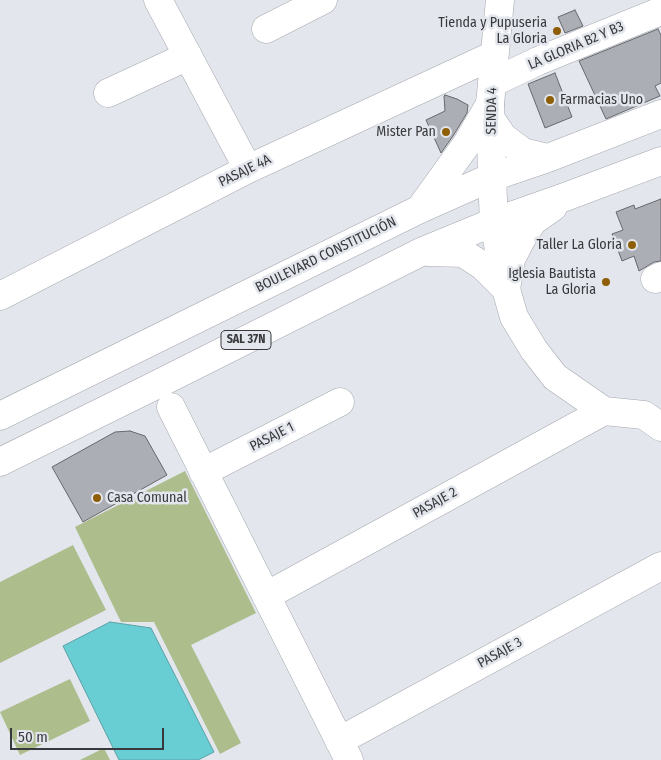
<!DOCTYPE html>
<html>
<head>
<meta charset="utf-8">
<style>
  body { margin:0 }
  #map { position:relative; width:661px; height:760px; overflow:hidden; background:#e3e6ed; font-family:"Fira Sans Condensed",sans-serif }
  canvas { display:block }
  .scale { position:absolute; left:10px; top:728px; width:154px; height:22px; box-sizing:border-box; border:2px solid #38393c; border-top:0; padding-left:6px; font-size:15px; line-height:18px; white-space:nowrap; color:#38393c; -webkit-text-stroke:4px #e3e6ed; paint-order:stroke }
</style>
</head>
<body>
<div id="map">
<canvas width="661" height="760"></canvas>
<div class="scale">50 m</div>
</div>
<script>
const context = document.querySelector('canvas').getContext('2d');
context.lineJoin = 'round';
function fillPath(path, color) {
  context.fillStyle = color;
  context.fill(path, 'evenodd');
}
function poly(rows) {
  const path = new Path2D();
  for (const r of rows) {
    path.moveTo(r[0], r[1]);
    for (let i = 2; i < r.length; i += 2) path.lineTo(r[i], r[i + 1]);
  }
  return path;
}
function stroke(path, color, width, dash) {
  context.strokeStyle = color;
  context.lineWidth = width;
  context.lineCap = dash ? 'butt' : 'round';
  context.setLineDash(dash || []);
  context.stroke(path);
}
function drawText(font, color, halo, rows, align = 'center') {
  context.font = font + ' "Fira Sans Condensed",sans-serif';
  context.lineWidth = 5;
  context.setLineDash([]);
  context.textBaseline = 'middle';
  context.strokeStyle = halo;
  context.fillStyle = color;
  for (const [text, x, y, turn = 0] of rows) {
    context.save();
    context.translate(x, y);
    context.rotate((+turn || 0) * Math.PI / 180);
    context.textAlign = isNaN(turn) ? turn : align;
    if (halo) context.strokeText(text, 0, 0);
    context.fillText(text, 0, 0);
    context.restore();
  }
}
const green = poly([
  [185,471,256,613,191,645,241,743,220,754,154,622,121,622,75,527],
  [73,545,106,610,0,663,0,582],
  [70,679,90,721,20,755,0,712],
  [104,748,110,760,80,760]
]);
const water = poly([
  [110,622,151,628,214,752,198,760,119,760,63,646,110,622]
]);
const building = poly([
  [575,10,583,26,565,33,558,17,575,10],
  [658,29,661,35,661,83,655,86,660,96,606,119,579,61,658,29],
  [555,73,572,117,545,128,528,84,555,73],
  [445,95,457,99,468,105,467,113,453,136,441,153,426,120,445,111,444,96,445,95],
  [661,199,661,261,654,262,639,271,634,256,622,261,612,234,623,230,616,212,634,205,635,209,661,199],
  [130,431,145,436,167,475,83,522,52,467,115,432,130,431]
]);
const minor = poly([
  [158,0,248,169],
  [500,0,490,104,492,177,494,222,506,289,514,317,534,350,555,377,604,411,644,415,661,427],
  [266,29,323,0],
  [492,83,538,61,661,11],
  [108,93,188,56],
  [655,279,661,276],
  [0,296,248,169,494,55],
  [171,407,349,760],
  [203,472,340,402],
  [266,596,604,411],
  [339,741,661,566]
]);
const highway = poly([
  [490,118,503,137,523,152,548,158],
  [420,209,466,145,490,104],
  [428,252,463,253,483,266,506,289],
  [506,289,511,259,523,236,533,221,553,207],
  [0,416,420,209,492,177,548,158,661,114],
  [0,462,148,389,421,252,494,222,565,197,661,161]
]);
const markers = [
  [557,31,5,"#8e5e09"],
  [550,100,5,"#8e5e09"],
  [446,132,5,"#8e5e09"],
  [632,245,5,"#8e5e09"],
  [606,282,5,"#8e5e09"],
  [97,498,5,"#8e5e09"]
];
const shields = [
  [246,340,50]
];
const shieldNames = [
  ["SAL 37N",246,340]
];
const poiNames = [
  ["Tienda y Pupuseria",547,23],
  ["La Gloria",547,39],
  ["Farmacias Uno",560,100,"left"],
  ["Mister Pan",436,132],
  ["Taller La Gloria",622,245],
  ["Iglesia Bautista",596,274],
  ["La Gloria",596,290],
  ["Casa Comunal",107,498,"left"]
];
const streetNames = [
  ["LA GLORIA B2 Y B3",576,46,-23],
  ["SENDA 4",492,111,-89],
  ["PASAJE 4A",245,171,-26],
  ["BOULEVARD CONSTITUCIÓN",326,255,-26],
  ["PASAJE 1",272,437,-27],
  ["PASAJE 2",435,503,-29],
  ["PASAJE 3",500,653,-29]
];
fillPath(green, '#adbd8c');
fillPath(water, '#68ced3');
stroke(water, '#5aa1a6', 1);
fillPath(building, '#abaeb4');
stroke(building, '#66686e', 1);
stroke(minor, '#a5a8ae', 29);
stroke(highway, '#a5a8ae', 29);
stroke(minor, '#fff', 28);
stroke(highway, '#fff', 28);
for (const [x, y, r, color] of markers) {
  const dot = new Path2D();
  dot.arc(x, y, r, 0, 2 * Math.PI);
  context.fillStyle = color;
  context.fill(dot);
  stroke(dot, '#e3e6ed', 2);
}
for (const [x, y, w] of shields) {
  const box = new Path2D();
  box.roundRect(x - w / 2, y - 9.5, w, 19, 4);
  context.fillStyle = '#e3e6ed';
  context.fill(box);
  stroke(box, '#38393c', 1);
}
drawText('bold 12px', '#38393c', null, shieldNames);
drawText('14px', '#38393c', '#e3e6ed', poiNames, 'right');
drawText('14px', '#38393c', '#e3e6ed', streetNames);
</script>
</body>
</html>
